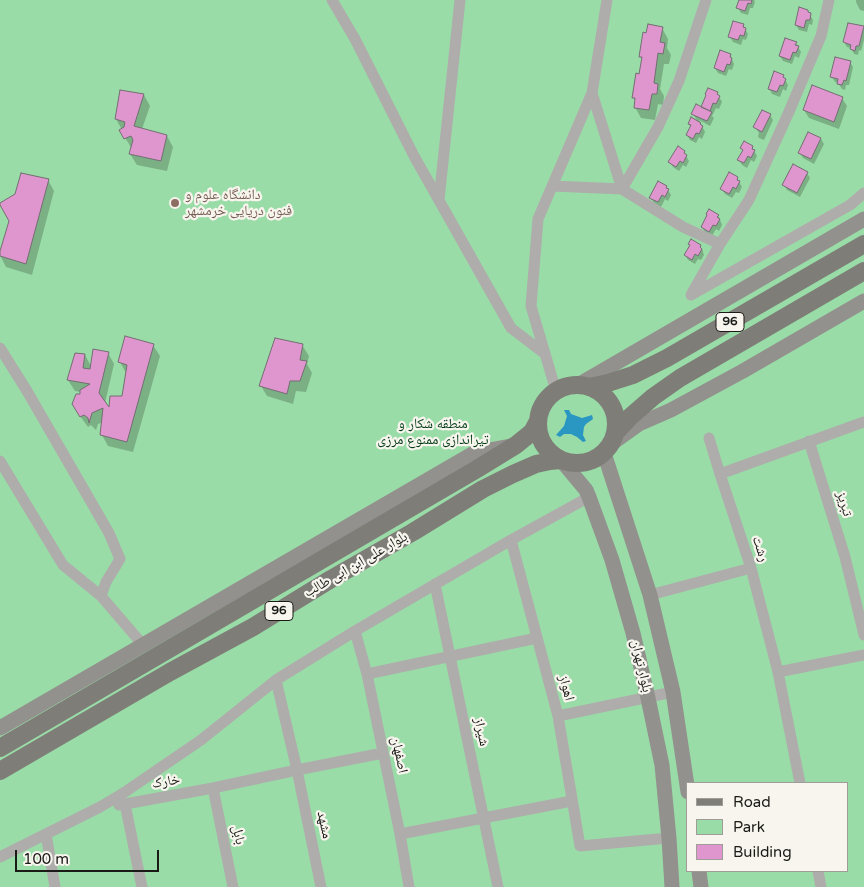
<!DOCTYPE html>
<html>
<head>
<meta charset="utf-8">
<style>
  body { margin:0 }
  #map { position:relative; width:864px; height:887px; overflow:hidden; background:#e9e8e1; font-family:"Varela Round",sans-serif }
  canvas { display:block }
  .legend { position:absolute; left:686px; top:782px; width:162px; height:90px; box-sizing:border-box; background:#f7f5ee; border:1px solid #9f9d98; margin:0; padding:6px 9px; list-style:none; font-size:15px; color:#1a1a17 }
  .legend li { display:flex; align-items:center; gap:10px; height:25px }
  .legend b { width:25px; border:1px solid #9f9d98 }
  .scale { position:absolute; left:15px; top:850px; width:144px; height:22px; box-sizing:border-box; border:2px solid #1a1a17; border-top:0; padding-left:6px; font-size:15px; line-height:18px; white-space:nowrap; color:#1a1a17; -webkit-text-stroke:4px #f7f5ee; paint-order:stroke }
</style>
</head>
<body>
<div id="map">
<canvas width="864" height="887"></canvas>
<ul class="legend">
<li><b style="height:6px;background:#7e7d78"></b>Road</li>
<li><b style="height:14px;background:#9adca7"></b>Park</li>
<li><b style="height:14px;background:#df96ce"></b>Building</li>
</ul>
<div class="scale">100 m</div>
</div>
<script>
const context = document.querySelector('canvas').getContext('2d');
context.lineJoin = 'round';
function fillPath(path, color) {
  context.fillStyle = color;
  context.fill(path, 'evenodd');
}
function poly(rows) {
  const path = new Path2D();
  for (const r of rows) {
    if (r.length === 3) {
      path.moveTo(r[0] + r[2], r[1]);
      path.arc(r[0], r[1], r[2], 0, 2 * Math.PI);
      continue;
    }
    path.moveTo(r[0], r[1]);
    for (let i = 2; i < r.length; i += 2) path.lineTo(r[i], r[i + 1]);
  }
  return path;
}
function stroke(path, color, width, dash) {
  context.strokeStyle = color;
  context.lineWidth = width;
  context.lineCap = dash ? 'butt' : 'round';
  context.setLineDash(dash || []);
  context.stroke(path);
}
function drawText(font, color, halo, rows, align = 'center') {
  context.font = font + ' "Varela Round","Noto Naskh Arabic",sans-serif';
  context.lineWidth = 4.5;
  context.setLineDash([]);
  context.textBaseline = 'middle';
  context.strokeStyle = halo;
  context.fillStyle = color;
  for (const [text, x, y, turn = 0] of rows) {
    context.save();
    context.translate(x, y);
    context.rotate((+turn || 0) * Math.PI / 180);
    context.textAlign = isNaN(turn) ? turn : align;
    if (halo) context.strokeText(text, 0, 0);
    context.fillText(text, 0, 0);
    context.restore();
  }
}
const green = poly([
  [0,0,864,0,864,887,0,887],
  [688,783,848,783,848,871,688,871]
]);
const water = poly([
  [564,410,569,410,571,414,582,418,592,415,593,419,586,424,584,427,583,435,586,441,583,442,577,437,571,434,564,434,560,437,556,435,564,426,567,416]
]);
const shadow = poly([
  [740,0,754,0,755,2,753,8,750,8,748,15,741,13,738,8],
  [856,0,864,0,864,11,860,10,856,2],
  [807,11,813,20,812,25,809,24,807,32,799,30,796,25],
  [743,25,748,34,746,40,743,39,741,45,733,42,730,37],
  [662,28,668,39,667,48,671,55,669,64,664,64,660,89,664,96,663,105,658,104,655,120,641,118,635,107,636,102,634,98,640,75,643,60,640,56,647,34],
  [863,28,864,29,864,40,861,51,859,50,858,55,854,54,851,48,847,47,844,42],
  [796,43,801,52,799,58,795,56,792,64,783,61,780,56],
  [730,55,734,64,732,70,729,69,726,76,718,73,715,68],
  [850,62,853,67,849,85,846,85,845,90,842,89,838,83,835,82,832,77],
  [783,76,788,85,786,91,783,89,780,97,772,94,769,88],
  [121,92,144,95,150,106,142,129,167,136,173,147,167,171,137,165,130,154,132,149,121,131,122,130,116,119],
  [717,93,722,102,719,109,716,108,712,116,714,118,710,126,699,120,705,132,702,139,699,137,696,143,690,140,687,135,691,127,689,124,698,122,693,114,702,109],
  [842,98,847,106,839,129,809,118,804,110],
  [770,115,773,120,764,140,759,138,758,136,759,133,755,127],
  [821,139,824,144,814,164,803,158,800,153],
  [752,147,757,156,754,162,751,160,747,168,742,165,739,160,743,151,742,148],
  [684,152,689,161,686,167,683,165,679,171,673,167,670,162],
  [807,173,810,178,800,197,787,190,784,185],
  [737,178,742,187,739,193,736,192,732,198,725,194,722,189],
  [48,180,54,191,32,275,6,267,0,255],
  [666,187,671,195,668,201,665,199,661,207,654,203,651,198],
  [718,215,722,225,719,231,716,229,712,236,705,232,702,227],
  [690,244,700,246,703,251,703,252,704,255,701,260,698,259,695,264,688,260,685,255,691,246],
  [153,345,160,356,133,452,108,446,102,435,103,422,98,424,96,430,91,425,88,427,80,416,81,392,75,391,68,380,85,355,92,368,108,353,114,364,105,403,110,410,123,398,126,373,120,362],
  [302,345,309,356,307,364,312,373,306,392,296,391,293,404,267,396,261,386]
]);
const building = poly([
  [739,0,752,0,751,4,748,3,745,11,736,8,739,0],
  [799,7,808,10,808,12,811,13,810,20,806,20,804,28,795,25,799,7],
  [733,21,744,24,743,27,746,28,744,36,740,35,738,40,728,37,733,21],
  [848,23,864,26,859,46,856,46,855,51,850,49,851,45,843,42,848,23],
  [648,24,663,27,660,42,665,43,663,54,658,53,654,83,658,84,657,94,652,94,649,110,634,108,635,98,632,98,636,73,639,74,642,57,639,57,643,32,646,33,648,24],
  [785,38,797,42,795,45,799,46,796,53,793,52,790,60,779,56,785,38],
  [720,50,731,54,730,57,732,58,730,65,727,64,724,72,714,68,720,50],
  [835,57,851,61,846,81,844,80,842,85,837,84,838,79,830,77,835,57],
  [774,71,784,75,783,77,786,79,783,86,780,85,777,92,768,89,774,71],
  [812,85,843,97,834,122,803,110,812,85],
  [708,88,718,92,717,94,720,96,716,104,713,103,710,111,701,107,706,95,705,94,708,88],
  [120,90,144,94,134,126,167,135,161,161,129,154,133,140,131,136,124,139,119,130,124,127,125,122,115,119,120,90],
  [696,104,712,112,707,121,691,114,696,104],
  [762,110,771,114,762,132,753,127,762,110],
  [691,117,701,123,700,124,703,126,699,134,696,133,693,139,686,135,691,125,688,124,691,117],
  [808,132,821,138,811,159,798,153,808,132],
  [744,141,753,146,752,149,755,150,751,158,748,156,744,163,737,160,743,150,740,148,744,141],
  [678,146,685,151,684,153,687,155,683,163,680,161,676,167,668,162,678,146],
  [793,164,808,172,797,193,782,185,793,164],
  [729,172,738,177,737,180,740,181,736,189,733,187,729,194,720,189,729,172],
  [21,173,49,179,26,264,0,256,0,251,9,221,0,205,0,203,15,194,21,173],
  [658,181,667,186,666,188,669,189,665,197,662,195,658,202,649,198,658,181],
  [709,209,719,215,717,217,720,219,716,226,713,225,709,232,701,227,707,215,706,214,709,209],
  [691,239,701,245,700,247,702,249,698,256,695,254,692,260,684,255,690,245,688,244,691,239],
  [125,336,154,344,127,442,100,435,103,408,92,413,89,423,88,418,84,415,80,417,72,404,76,394,80,394,80,390,90,384,67,380,75,353,85,354,83,368,90,369,93,349,109,352,99,393,109,407,110,396,122,396,127,365,118,362,125,336],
  [275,338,303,344,300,360,307,361,300,381,290,381,287,394,259,386,275,338]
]);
const street = poly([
  [332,0,355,39,414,156,511,328,545,354],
  [706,0,679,81,658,127,622,189,683,227,720,244,749,200,788,114,821,36,829,0],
  [552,186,622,189,592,93],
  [439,200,460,0],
  [692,293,720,244],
  [691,295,850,205,864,193],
  [0,348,27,391,109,533,120,559,106,582,101,596],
  [556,391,531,306,538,219,592,93,607,0],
  [709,438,720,474],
  [809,441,845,557,864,635],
  [0,461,63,565,101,596,143,645],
  [511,540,558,716,580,846,669,838],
  [435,584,498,887],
  [650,595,751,568],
  [355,631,367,674,400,834,409,887],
  [778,672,864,655],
  [367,674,537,638],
  [558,716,673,692],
  [800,783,778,672,751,568,720,474,864,422],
  [213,788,233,887],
  [125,804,213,788,297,770,276,680],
  [119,805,125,804,142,887],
  [46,834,55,887],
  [400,834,572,801],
  [0,857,100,807,122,794,201,740,276,680,355,631,511,540,589,497],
  [818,871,821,887],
  [321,887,297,770,383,753]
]);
const secondary = poly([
  [578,385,864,219],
  [611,444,639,424,671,410,743,371,864,301],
  [604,453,650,595,673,692,688,792],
  [561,460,586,490,589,497,612,560,633,633,648,698,662,765,669,838,672,887],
  [0,728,474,453,512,446],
  [699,871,701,887]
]);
const primary = poly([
  [577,424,39],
  [590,387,608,383,633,375,667,358,864,244],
  [615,433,630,417,653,397,680,378,864,271],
  [0,748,477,469,516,445,532,432,538,421],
  [0,771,170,672,253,627,331,579,413,532,483,489,513,474,536,464,550,461,561,460]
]);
const markers = [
  [175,203,5,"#8d6e63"]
];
const shields = [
  [730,322,28],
  [279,611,28]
];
const shieldNames = [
  ["96",730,322],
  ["96",279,611]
];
const educationNames = [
  ["دانشگاه علوم و",185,195],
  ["فنون دریایی خرمشهر",185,211]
];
const parkNames = [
  ["منطقه شکار و",433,424],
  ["تیراندازی ممنوع مرزی",433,440]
];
const streetNames = [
  ["تبریز",844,504,73],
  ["رشت",760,549,72],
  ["بلوار علی ابن ابی طالب",356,565,-30],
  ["بلوار تهران",641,666,77],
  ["اهواز",566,688,75],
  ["شیراز",481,732,78],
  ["اصفهان",399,755,78],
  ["خارک",166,782,-10],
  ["مشهد",324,825,78],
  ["بابل",238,835,78]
];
fillPath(green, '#9adca7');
fillPath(water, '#2a97c2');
fillPath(shadow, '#0003');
fillPath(building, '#df96ce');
stroke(building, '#746e72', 1);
stroke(street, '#aeadab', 11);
stroke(secondary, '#92918d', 15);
stroke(primary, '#7e7d78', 18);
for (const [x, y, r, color] of markers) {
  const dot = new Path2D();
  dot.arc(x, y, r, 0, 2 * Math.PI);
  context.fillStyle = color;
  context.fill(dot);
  stroke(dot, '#f7f5ee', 2);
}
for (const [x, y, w] of shields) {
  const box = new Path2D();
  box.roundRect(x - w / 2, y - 9.5, w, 19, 4);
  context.fillStyle = '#f7f5ee';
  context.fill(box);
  stroke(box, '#1a1a17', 1);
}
drawText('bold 12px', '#1a1a17', null, shieldNames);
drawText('14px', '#785e54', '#f7f5ee', educationNames, 'left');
drawText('14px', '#003a14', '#f7f5ee', parkNames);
drawText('14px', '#1a1a17', '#f7f5ee', streetNames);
</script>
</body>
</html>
